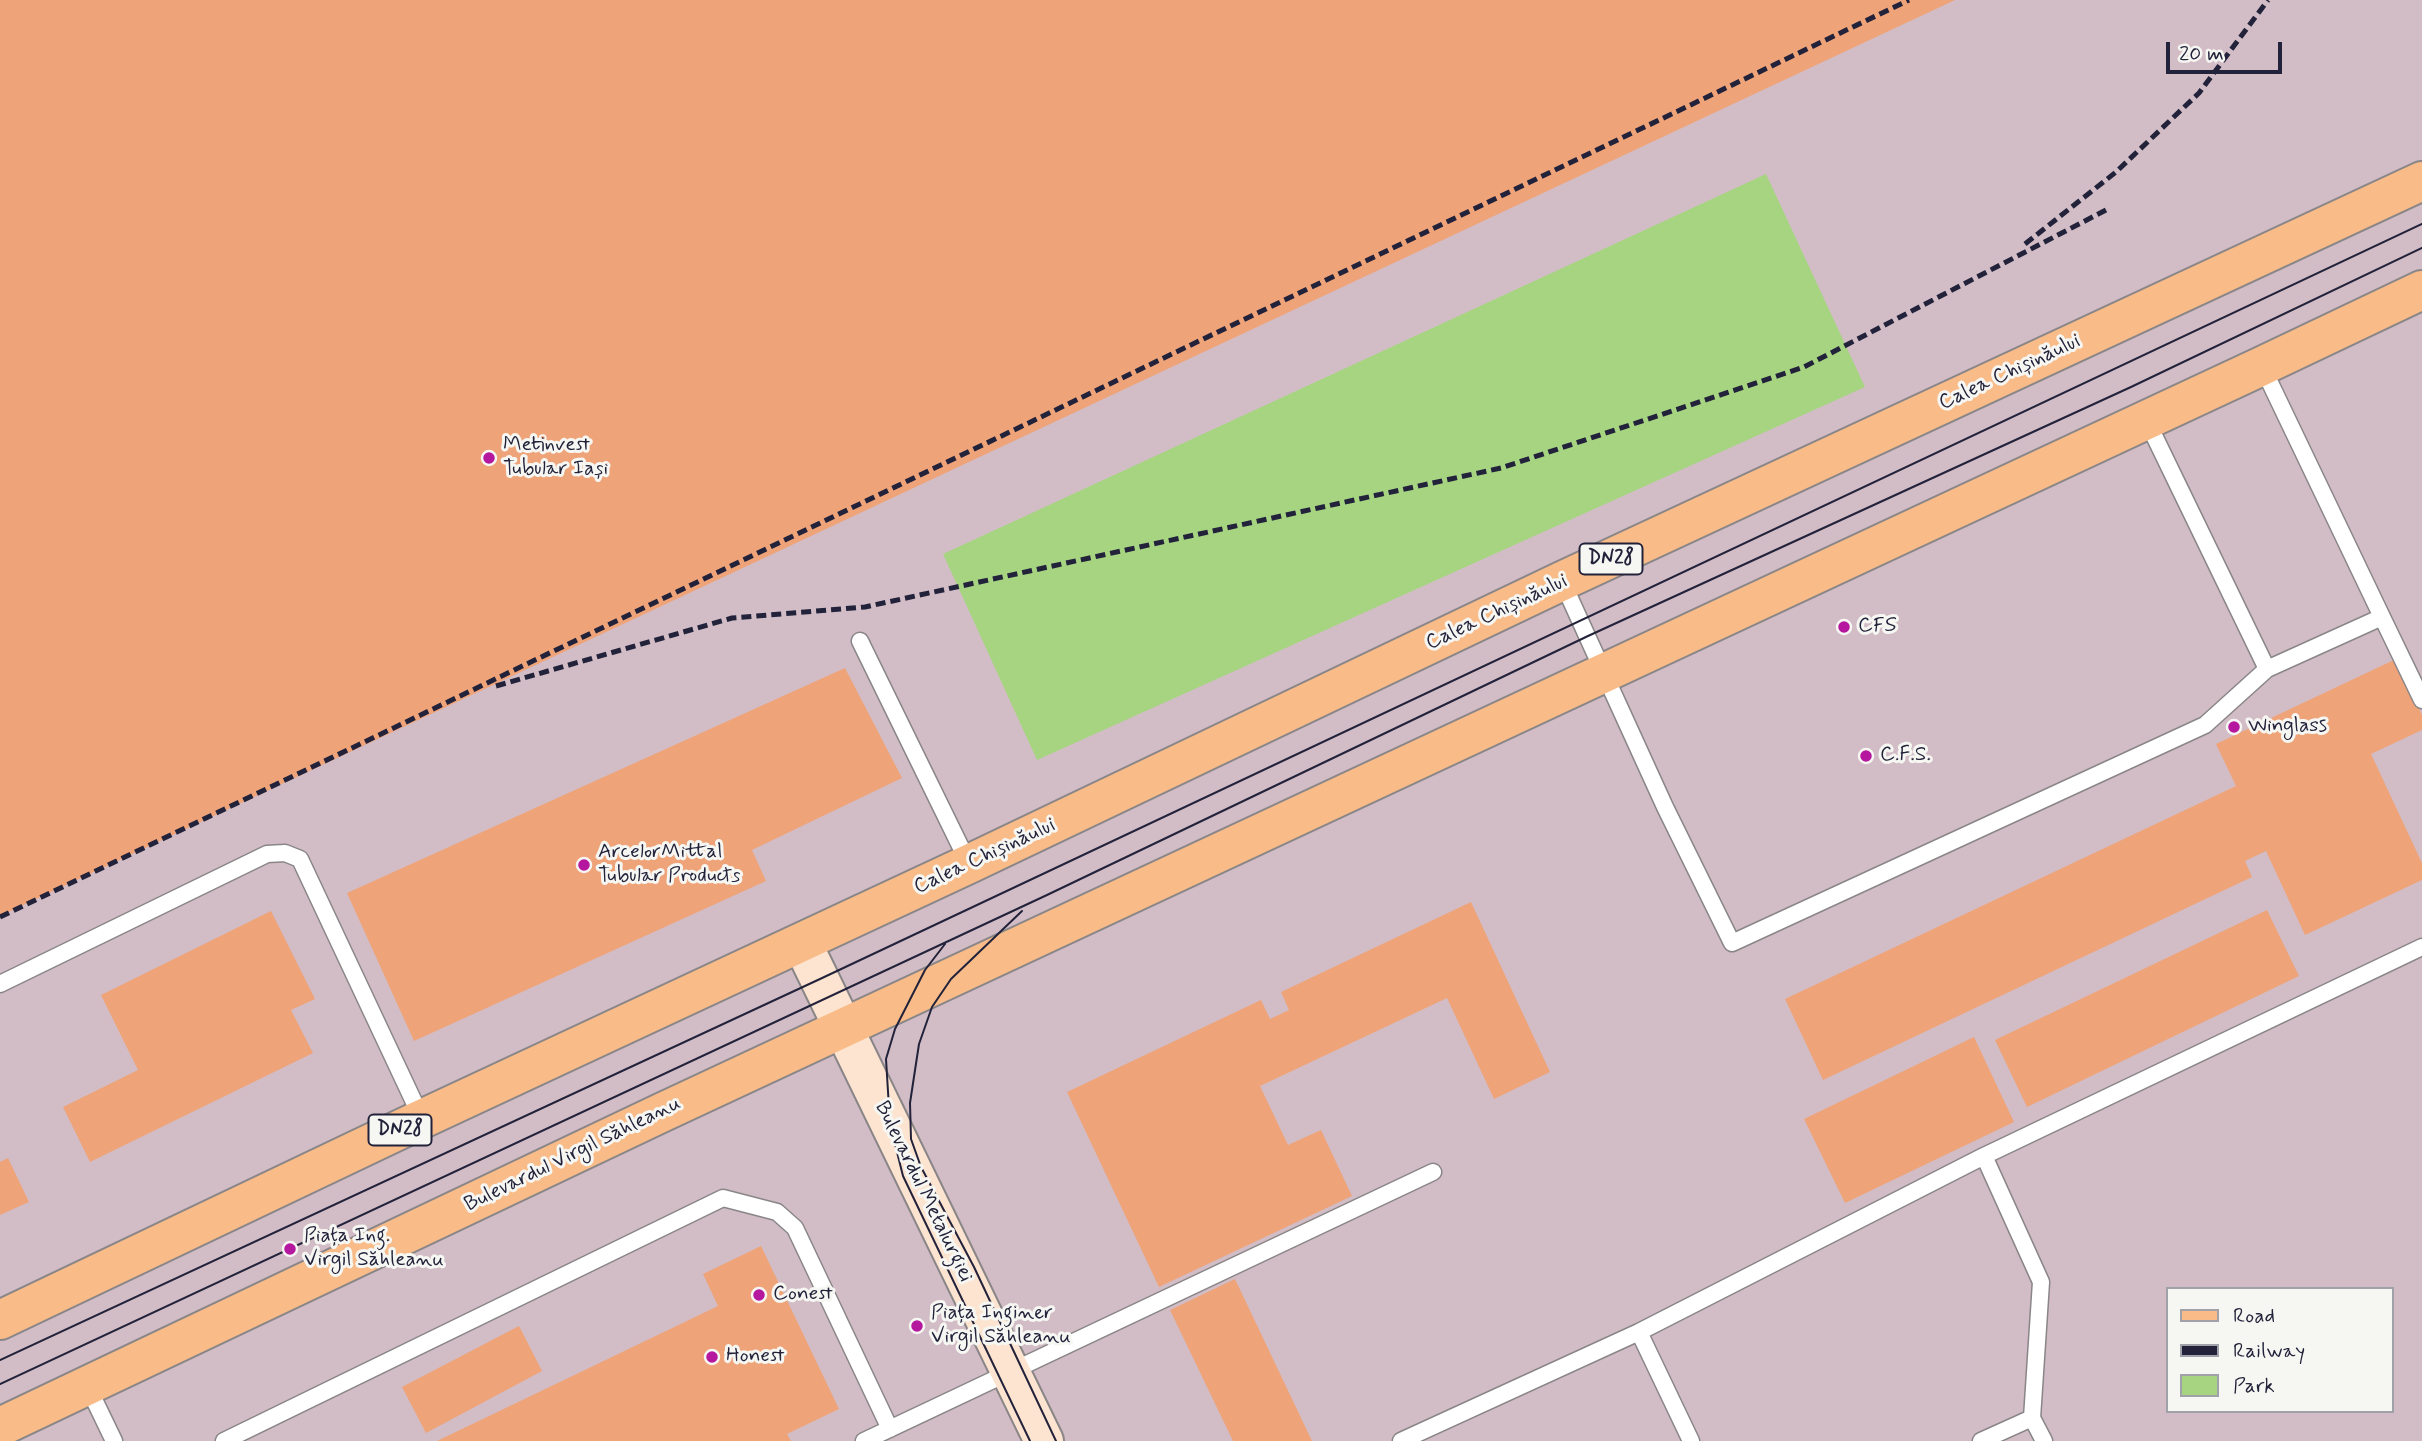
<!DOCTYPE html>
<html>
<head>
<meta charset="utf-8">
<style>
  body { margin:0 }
  #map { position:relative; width:2422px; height:1441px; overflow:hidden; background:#f2e9d5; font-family:Mynerve,sans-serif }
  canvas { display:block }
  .legend { position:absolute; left:2166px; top:1287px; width:228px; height:126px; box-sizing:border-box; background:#f6f6f2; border:2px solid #a1a1a9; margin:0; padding:9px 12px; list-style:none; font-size:21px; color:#22223b }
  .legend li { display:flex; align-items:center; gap:14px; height:35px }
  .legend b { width:35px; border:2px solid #a1a1a9 }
  .scale { position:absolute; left:2166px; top:42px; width:116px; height:32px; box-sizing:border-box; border:4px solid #22223b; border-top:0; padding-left:9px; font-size:21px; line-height:24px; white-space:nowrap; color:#22223b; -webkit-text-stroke:5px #f6f6f2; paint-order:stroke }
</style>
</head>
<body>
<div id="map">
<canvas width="2422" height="1441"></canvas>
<ul class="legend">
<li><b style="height:9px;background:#f9bc89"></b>Road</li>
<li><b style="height:9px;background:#22223b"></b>Railway</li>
<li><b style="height:19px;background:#a7d481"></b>Park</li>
</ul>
<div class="scale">20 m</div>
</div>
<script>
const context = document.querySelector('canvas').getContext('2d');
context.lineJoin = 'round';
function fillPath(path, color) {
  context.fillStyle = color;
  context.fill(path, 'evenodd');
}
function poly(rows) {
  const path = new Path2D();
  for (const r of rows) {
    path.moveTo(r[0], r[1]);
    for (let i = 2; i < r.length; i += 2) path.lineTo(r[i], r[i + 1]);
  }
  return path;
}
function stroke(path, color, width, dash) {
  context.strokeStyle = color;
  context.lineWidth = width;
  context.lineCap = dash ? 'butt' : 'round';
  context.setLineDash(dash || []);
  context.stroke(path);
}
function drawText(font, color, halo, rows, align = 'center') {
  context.font = font + ' Mynerve,sans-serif';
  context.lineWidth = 6;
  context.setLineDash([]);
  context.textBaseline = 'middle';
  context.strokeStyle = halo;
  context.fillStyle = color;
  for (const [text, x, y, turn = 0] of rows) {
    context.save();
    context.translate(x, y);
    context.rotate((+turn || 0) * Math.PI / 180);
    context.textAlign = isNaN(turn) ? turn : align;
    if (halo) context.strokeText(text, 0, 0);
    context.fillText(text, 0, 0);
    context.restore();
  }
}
const industrial = poly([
  [0,0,2422,0,2422,1441,0,1441],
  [2168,1289,2392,1289,2392,1411,2168,1411]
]);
const green = poly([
  [1766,174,1865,387,1037,760,943,554]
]);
const building = poly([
  [0,0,1955,0,0,916],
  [2396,659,2422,715,2422,730,2371,754,2422,863,2422,880,2305,935,2266,851,2245,861,2252,877,1823,1080,1785,999,2236,786,2216,744],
  [845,668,902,778,752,850,766,881,414,1041,347,893],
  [1471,902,1550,1072,1494,1099,1447,998,1260,1086,1288,1145,1321,1130,1352,1196,1159,1287,1067,1092,1261,1000,1270,1019,1289,1010,1281,992],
  [2267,910,2299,976,2027,1107,1995,1040],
  [271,911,315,999,291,1010,313,1053,90,1162,63,1107,138,1070,101,995],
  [1974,1037,2014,1122,1845,1203,1804,1119],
  [8,1158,29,1202,0,1215,0,1162],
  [761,1246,839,1409,787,1434,791,1441,437,1441,718,1306,703,1274],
  [1235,1279,1312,1441,1233,1441,1170,1310],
  [519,1326,542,1371,426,1433,402,1387]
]);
const lane = poly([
  [2146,419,2267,669],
  [1562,581,1665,807,1732,943,2205,725,2267,669,2382,617,2262,366],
  [2382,617,2422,700],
  [860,641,969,864],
  [0,984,267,854,285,853,300,859,422,1119],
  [1984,1156,2041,1282,2032,1418,2044,1441],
  [1639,1332,1691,1441],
  [87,1385,114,1441],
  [224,1441,723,1198,777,1212,795,1228,890,1429],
  [864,1441,1433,1172],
  [1401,1441,1639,1332,1984,1156,2422,947],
  [1981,1441,2032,1418]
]);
const secondary = poly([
  [802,943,1044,1441]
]);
const primary = poly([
  [0,1320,422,1119,969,864,1562,581,2422,181],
  [0,1427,663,1112,2262,366,2422,290]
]);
const tram = poly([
  [1022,911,951,979,932,1007,919,1044,910,1103,911,1139,921,1167,974,1267,1056,1441],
  [945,944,925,970,895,1029,886,1059,890,1124,903,1176,1030,1441],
  [0,1360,820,979,2422,224],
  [0,1384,1047,895,1588,636,2131,387,2422,248]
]);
const rail = poly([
  [2025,244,2116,172,2199,93,2268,0],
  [496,686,732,618,865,607,1501,468,1804,367,2106,210],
  [0,917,1909,0]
]);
const markers = [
  [489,458,7,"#b5179e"],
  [1844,627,7,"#b5179e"],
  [2234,727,7,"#b5179e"],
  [1866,756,7,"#b5179e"],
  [584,865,7,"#b5179e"],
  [290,1249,7,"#b5179e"],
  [759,1295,7,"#b5179e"],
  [917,1326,7,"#b5179e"],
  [712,1357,7,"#b5179e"]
];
const shields = [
  [1611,559,63],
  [400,1130,63]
];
const shieldNames = [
  ["DN28",1611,559],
  ["DN28",400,1130]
];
const streetNames = [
  ["Calea Chișinăului",2010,373,-25],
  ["Calea Chișinăului",1497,613,-25],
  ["Calea Chișinăului",985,857,-25],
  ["Bulevardul Virgil Săhleanu",573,1155,-26],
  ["Bulevardul Metalurgiei",923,1192,64]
];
const poiNames = [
  ["Metinvest",503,446],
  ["Tubular Iași",503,470],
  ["CFS",1858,627],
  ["Winglass",2248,727],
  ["C.F.S.",1880,756],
  ["ArcelorMittal",598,853],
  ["Tubular Products",598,877],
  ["Piața Ing.",304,1237],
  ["Virgil Săhleanu",304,1261],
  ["Conest",773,1295],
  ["Piața Inginer",931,1314],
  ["Virgil Săhleanu",931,1338],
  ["Honest",726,1357]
];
fillPath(industrial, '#d2bdc6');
fillPath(green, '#a7d481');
fillPath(building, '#efa378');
stroke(lane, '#8a8688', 19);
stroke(secondary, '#8a8688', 42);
stroke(primary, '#8a8688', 42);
stroke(lane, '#fff', 16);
stroke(secondary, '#fde4d0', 38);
stroke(primary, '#f9bc89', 38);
stroke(tram, '#22223b', 2);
stroke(rail, '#22223b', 5, [10, 5]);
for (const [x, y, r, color] of markers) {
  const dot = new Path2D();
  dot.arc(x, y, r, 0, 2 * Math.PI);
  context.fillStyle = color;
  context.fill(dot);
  stroke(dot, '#f6f6f2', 2.5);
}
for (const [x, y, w] of shields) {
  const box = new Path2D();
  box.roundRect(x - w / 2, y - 15.5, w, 31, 5);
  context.fillStyle = '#f6f6f2';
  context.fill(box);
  stroke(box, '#22223b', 2);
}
drawText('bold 19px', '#22223b', null, shieldNames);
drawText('21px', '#22223b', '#f6f6f2', streetNames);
drawText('21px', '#22223b', '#f6f6f2', poiNames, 'left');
</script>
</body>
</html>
